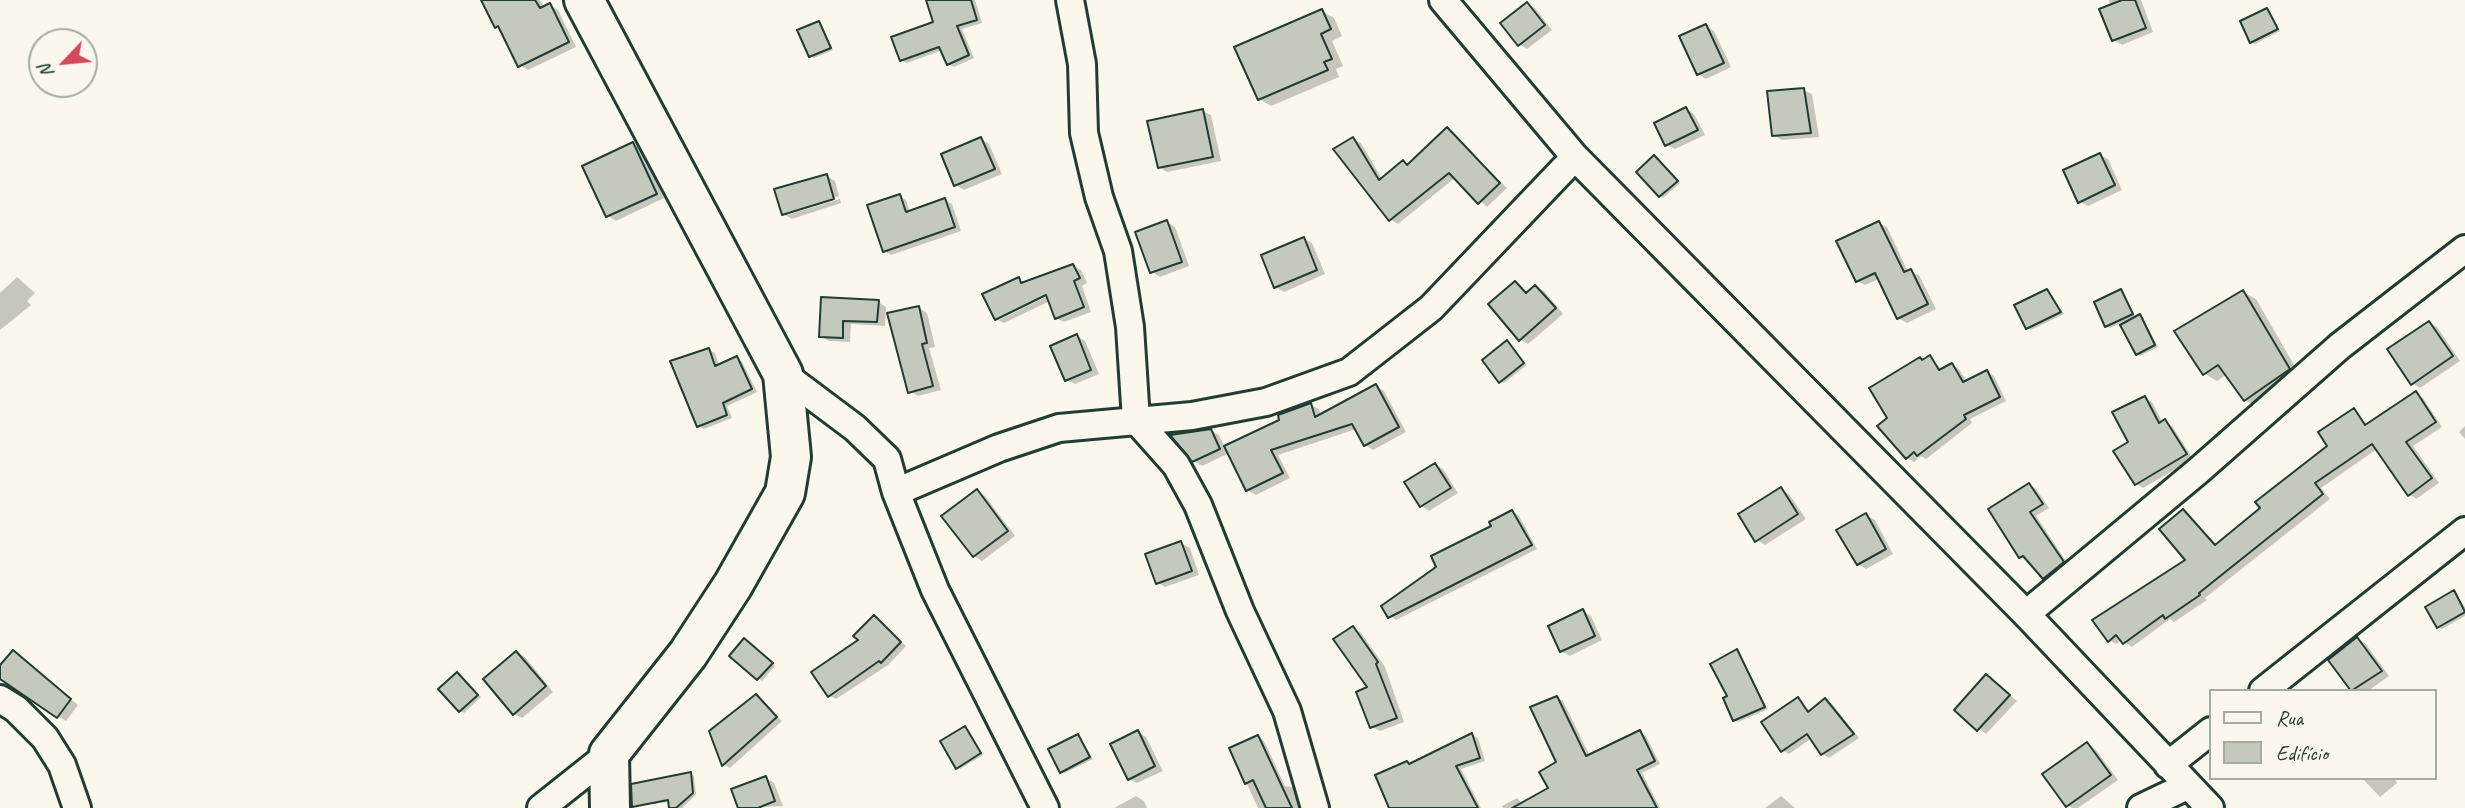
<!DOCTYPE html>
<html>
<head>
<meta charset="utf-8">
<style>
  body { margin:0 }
  #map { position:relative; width:2465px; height:808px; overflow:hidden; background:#fbf7ec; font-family:Caveat,sans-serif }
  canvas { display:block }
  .legend { position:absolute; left:2209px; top:689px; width:228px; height:91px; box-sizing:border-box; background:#fbf7ec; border:2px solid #a3ada2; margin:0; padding:9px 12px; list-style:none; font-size:21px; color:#1f3d34 }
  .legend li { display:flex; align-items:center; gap:14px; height:35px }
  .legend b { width:35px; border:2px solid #a3ada2 }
  .north { position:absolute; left:28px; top:28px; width:70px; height:70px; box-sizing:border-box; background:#fbf7ec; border:2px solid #a3ada2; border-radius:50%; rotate:244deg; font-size:19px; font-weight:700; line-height:28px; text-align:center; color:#1f3d34 }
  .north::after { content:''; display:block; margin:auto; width:24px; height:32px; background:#d1495b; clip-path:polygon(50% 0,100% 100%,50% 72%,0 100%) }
</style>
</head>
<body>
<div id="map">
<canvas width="2465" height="808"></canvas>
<ul class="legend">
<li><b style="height:9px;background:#fbf7ec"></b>Rua</li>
<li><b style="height:19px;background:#c4c9be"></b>Edifício</li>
</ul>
<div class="north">N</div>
</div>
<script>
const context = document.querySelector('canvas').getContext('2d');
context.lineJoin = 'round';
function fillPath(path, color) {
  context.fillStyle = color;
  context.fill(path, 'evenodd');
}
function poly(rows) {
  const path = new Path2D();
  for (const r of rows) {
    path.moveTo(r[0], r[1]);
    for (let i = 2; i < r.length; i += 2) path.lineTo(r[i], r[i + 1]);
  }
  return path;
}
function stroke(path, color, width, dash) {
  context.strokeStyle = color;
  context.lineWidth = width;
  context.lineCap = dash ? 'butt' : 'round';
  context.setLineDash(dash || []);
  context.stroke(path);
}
const shadow = poly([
  [498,0,540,0,544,8,550,5,558,10,576,47,528,70,520,65,503,30,496,27],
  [928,0,975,0,982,23,962,29,974,58,954,67,948,64,943,50,907,63,901,60,935,23],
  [2109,0,2141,0,2153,32,2122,45,2114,40],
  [1527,4,1535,8,1552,30,1527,49,1519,44],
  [2267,10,2280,31,2255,44,2252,41],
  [1322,11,1334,18,1342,36,1332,41,1343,66,1336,69,1339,77,1271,106,1259,99],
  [819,23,833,50,814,58,810,56],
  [1706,26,1714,31,1731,67,1706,79,1698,74],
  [1803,90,1812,94,1819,137,1782,140,1773,135],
  [1686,109,1694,114,1705,135,1675,149,1667,145],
  [1202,111,1211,115,1221,161,1167,172,1159,167],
  [1447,129,1507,188,1487,207,1456,177,1398,224,1390,219,1353,139,1361,143,1382,179,1403,163,1409,166],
  [981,139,989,144,1002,174,964,190,956,185],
  [633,144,641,149,664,198,616,221,608,216],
  [2100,155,2108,159,2122,190,2088,206,2080,202],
  [1654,157,1680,183,1663,198,1660,196],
  [826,176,835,181,839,196,787,211,787,215,840,199,841,203,792,219,783,214],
  [899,196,906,200,910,212,945,200,952,204,961,231,891,255,884,251],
  [1167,222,1175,227,1189,266,1160,277,1152,272],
  [1879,223,1887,227,1908,272,1919,275,1936,309,1907,323,1898,318,1879,279,1865,285,1857,281],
  [1304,239,1312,243,1325,274,1284,292,1275,287],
  [1073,266,1081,270,1087,283,1082,286,1091,312,1064,322,1056,318,1050,301,1004,323,996,319,1018,279,1025,283],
  [1053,290,1054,293,999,320,999,316],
  [17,277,35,293,27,301,31,305,0,330,0,293],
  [1515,283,1528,293,1535,287,1544,291,1563,314,1528,344,1520,339],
  [2047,291,2064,314,2031,330,2028,328],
  [2121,291,2136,318,2143,318,2158,347,2140,356,2121,323,2110,328,2106,326],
  [2243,292,2256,299,2301,377,2258,407,2245,400,2227,374,2217,381,2205,374],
  [822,299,878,302,886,307,885,326,851,324,850,342,829,341,821,336],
  [919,308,927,313,935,347,929,348,941,390,918,396,910,391],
  [2429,323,2437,327,2460,361,2420,388,2412,383],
  [1077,336,1085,341,1099,374,1075,384,1066,380],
  [1507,342,1527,365,1504,383,1500,381],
  [709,350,715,353,719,366,737,358,742,362,757,392,727,406,732,418,704,429,698,426],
  [1930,357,1942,370,1952,365,1959,369,1967,382,1987,372,1994,376,2006,401,1970,419,1972,423,1926,459,1921,456,1914,462,1907,458,1889,418,1923,361],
  [1376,386,1384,391,1406,432,1373,450,1365,445,1356,429,1278,455,1290,478,1256,495,1247,490,1229,453,1202,466,1194,461,1210,430,1219,435,1225,448,1310,405,1319,409,1321,416],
  [2416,393,2423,398,2442,427,2413,446,2439,483,2416,499,2409,494,2377,449,2321,488,2330,499,2205,598,2207,600,2174,622,2170,619,2132,647,2122,640,2116,644,2109,640,2187,561,2184,511,2217,545,2330,446,2354,410,2368,425],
  [2144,398,2152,402,2163,423,2172,426,2193,459,2143,488,2136,484,2130,443],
  [2465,426,2465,439,2459,432],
  [1435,465,1443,469,1458,493,1429,511,1421,506],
  [2029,485,2036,489,2049,508,2036,516,2070,567,2051,582,2029,560,2020,557],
  [1781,489,1789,494,1806,519,1765,545,1757,540],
  [977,491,985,496,1015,536,982,561,974,556],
  [1512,512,1519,516,1537,549,1396,620,1390,616],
  [1866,515,1875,520,1893,554,1866,569,1858,564],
  [1181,543,1190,548,1199,575,1165,587,1157,582],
  [2454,592,2465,607,2465,616,2442,629,2438,627],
  [1583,611,1591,616,1602,640,1570,656,1561,651],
  [874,617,906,646,888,665,836,699,830,696],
  [1353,628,1361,633,1385,667,1404,722,1380,731,1372,727,1370,688],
  [2357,639,2365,643,2389,676,2368,691,2353,691,2330,660],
  [748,642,775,666,762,681,731,656],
  [1737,651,1768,709,1738,722,1734,720,1730,697],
  [14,652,78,705,66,721,36,704,0,676,0,668],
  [517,653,525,657,553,692,522,718,514,714],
  [457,674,481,697,464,713,460,711],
  [1987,676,2017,701,1986,734,1956,710],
  [757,696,782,721,730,768,724,765,711,732],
  [1557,697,1563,701,1590,756,1640,732,1646,736,1660,764,1642,773,1660,808,1590,808,1559,763],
  [1798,699,1811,712,1825,700,1832,704,1859,738,1829,758,1823,754,1812,738,1789,754,1782,750],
  [965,728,983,755,960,769,957,767],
  [1138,732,1146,737,1163,771,1137,783,1129,779],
  [1472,735,1478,738,1485,761,1461,769,1481,808,1401,808,1410,765],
  [1078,736,1093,759,1065,773,1062,771],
  [1258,737,1264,741,1285,786,1296,788,1303,808,1258,808,1231,749],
  [2087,744,2095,749,2118,780,2078,808,2072,808,2067,805],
  [690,774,694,776,696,795,682,808,670,808,670,802,634,806],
  [766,778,774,783,783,806,740,808],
  [2362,778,2394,778,2397,783,2380,797],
  [1136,796,1144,801,1147,808,1114,808],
  [1781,796,1795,808,1765,808],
  [1517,798,1527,808,1503,808,1502,806]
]);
const building = poly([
  [481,0,535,0,540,8,550,3,569,42,518,67,498,26,495,28,481,0],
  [926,0,971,0,977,20,957,26,969,55,947,65,939,47,900,61,891,37,933,22,926,0],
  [2122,0,2135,0,2146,28,2112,41,2099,9,2122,0],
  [1527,2,1545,25,1518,46,1500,23,1527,2],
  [2267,8,2278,29,2250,43,2240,21,2267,8],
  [1322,9,1331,29,1321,34,1332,59,1324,62,1328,70,1258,100,1234,47,1322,9],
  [819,21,831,48,809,57,797,30,819,21],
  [1706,24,1724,63,1697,75,1679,36,1706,24],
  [1804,88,1811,133,1772,136,1767,91,1804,88],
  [1686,107,1698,130,1665,146,1654,123,1686,107],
  [1203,109,1213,157,1158,168,1147,121,1203,109],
  [1447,127,1500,183,1478,204,1449,173,1389,221,1333,149,1353,137,1379,180,1403,160,1407,165,1447,127],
  [981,137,995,169,954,186,941,154,981,137],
  [633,142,657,194,606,217,582,166,633,142],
  [2100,153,2115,185,2078,203,2063,170,2100,153],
  [1654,155,1678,181,1659,197,1636,172,1654,155],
  [827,174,834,199,782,215,774,189,827,174],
  [900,194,906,212,945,198,955,227,883,252,867,205,900,194],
  [1167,220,1182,262,1150,273,1135,232,1167,220],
  [1879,221,1904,272,1911,269,1928,304,1897,319,1875,273,1856,282,1836,241,1879,221],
  [1304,237,1317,270,1274,288,1261,255,1304,237],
  [1073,264,1080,278,1074,281,1084,307,1055,319,1046,295,995,320,982,294,1019,277,1021,283,1073,264],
  [1515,281,1526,293,1535,285,1556,308,1519,341,1488,304,1515,281],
  [2047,289,2061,312,2026,329,2014,305,2047,289],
  [2121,289,2133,314,2105,327,2094,302,2121,289],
  [2243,290,2290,369,2244,401,2218,365,2203,375,2174,331,2243,290],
  [821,297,879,300,877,322,843,321,843,338,819,337,821,297],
  [919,306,927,343,922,344,933,386,908,393,887,313,919,306],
  [2140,314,2155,345,2136,355,2120,325,2140,314],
  [2429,321,2453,356,2411,385,2387,349,2429,321],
  [1077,334,1091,370,1065,381,1050,346,1077,334],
  [1507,340,1524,363,1499,383,1482,360,1507,340],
  [709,348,715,366,737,356,752,389,723,403,727,415,697,427,670,361,709,348],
  [1930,355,1939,370,1952,363,1963,382,1987,370,2000,397,1964,415,1966,419,1917,456,1914,452,1906,459,1877,426,1887,418,1869,388,1920,357,1922,360,1930,355],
  [1376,384,1399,427,1364,446,1352,424,1271,450,1283,473,1246,491,1224,446,1279,420,1278,415,1311,403,1315,417,1376,384],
  [2416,391,2436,422,2406,442,2432,478,2408,496,2372,444,2315,483,2323,494,2199,593,2200,595,2165,619,2163,615,2123,644,2116,635,2108,642,2092,620,2185,560,2159,529,2183,509,2215,545,2260,508,2255,502,2327,446,2318,432,2354,408,2365,425,2416,391],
  [2145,396,2159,423,2165,419,2187,454,2135,485,2113,451,2128,442,2112,412,2145,396],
  [1211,429,1220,449,1192,462,1170,435,1211,429],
  [1435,463,1451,488,1420,507,1404,482,1435,463],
  [2029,483,2043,504,2030,512,2064,562,2043,579,2023,556,2019,558,1988,509,2029,483],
  [1781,487,1798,514,1755,542,1738,514,1781,487],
  [977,489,1008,531,973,557,941,516,977,489],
  [1512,510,1532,545,1388,618,1381,606,1436,567,1431,556,1491,526,1489,522,1512,510],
  [1866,513,1886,549,1857,565,1836,530,1866,513],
  [1181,541,1192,571,1156,584,1145,554,1181,541],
  [2454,590,2465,612,2437,628,2425,607,2454,590],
  [1583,609,1595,636,1560,652,1548,626,1583,609],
  [874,615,901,642,881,663,879,661,828,697,811,672,858,640,853,636,874,615],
  [1353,626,1378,662,1376,664,1397,718,1370,728,1356,692,1367,687,1333,639,1353,626],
  [2357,637,2382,671,2351,691,2328,660,2357,637],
  [744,638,773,663,757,680,729,656,744,638],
  [1737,649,1765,707,1733,721,1723,698,1727,696,1710,664,1737,649],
  [13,650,71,699,57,718,0,679,0,665,13,650],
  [516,651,546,686,513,715,483,679,516,651],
  [457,672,478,695,459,712,438,689,457,672],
  [1986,674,2010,695,1977,731,1954,710,1986,674],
  [756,694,777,717,722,766,709,731,756,694],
  [1557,696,1586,756,1640,730,1655,761,1637,770,1657,808,1512,808,1548,788,1539,772,1556,762,1530,707,1557,696],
  [1798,697,1808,712,1825,698,1854,734,1821,755,1807,734,1781,752,1761,722,1798,697],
  [965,726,981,753,956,769,940,741,965,726],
  [1138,730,1155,766,1128,780,1110,744,1138,730],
  [1472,733,1480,758,1456,766,1478,808,1389,808,1375,775,1407,761,1409,764,1472,733],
  [1078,734,1090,757,1060,773,1048,749,1078,734],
  [1258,735,1292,808,1266,808,1253,780,1245,784,1229,748,1258,735],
  [2087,742,2111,775,2066,807,2042,774,2087,742],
  [691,772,693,793,676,808,669,808,668,800,632,807,631,784,691,772],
  [766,776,775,801,758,808,738,808,731,789,766,776]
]);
const street = poly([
  [1070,0,1082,64,1084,133,1099,197,1118,251,1130,327,1136,420,1176,465,1198,505,1240,611,1287,711,1315,808],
  [1443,0,1575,157,2026,614,2210,808],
  [783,374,855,428,887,459,896,492,935,590,1045,808],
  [896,492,999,448,1059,428,1192,416,1266,402,1349,372,1431,308,1575,157],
  [2026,614,2198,471,2340,346,2465,249],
  [2263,691,2465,531],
  [0,699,16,709,45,738,62,765,77,808],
  [2168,765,2211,731],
  [541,808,609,754],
  [2141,808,2187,786]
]);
const secondary = poly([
  [584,0,783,374,791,457,785,493,733,585,688,654,609,754,610,808]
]);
fillPath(shadow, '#0003');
fillPath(building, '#c4c9be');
stroke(building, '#1f3d34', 2);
stroke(street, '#1f3d34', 32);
stroke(secondary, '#1f3d34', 44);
stroke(street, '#fbf7ec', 26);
stroke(secondary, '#fbf7ec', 38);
</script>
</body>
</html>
